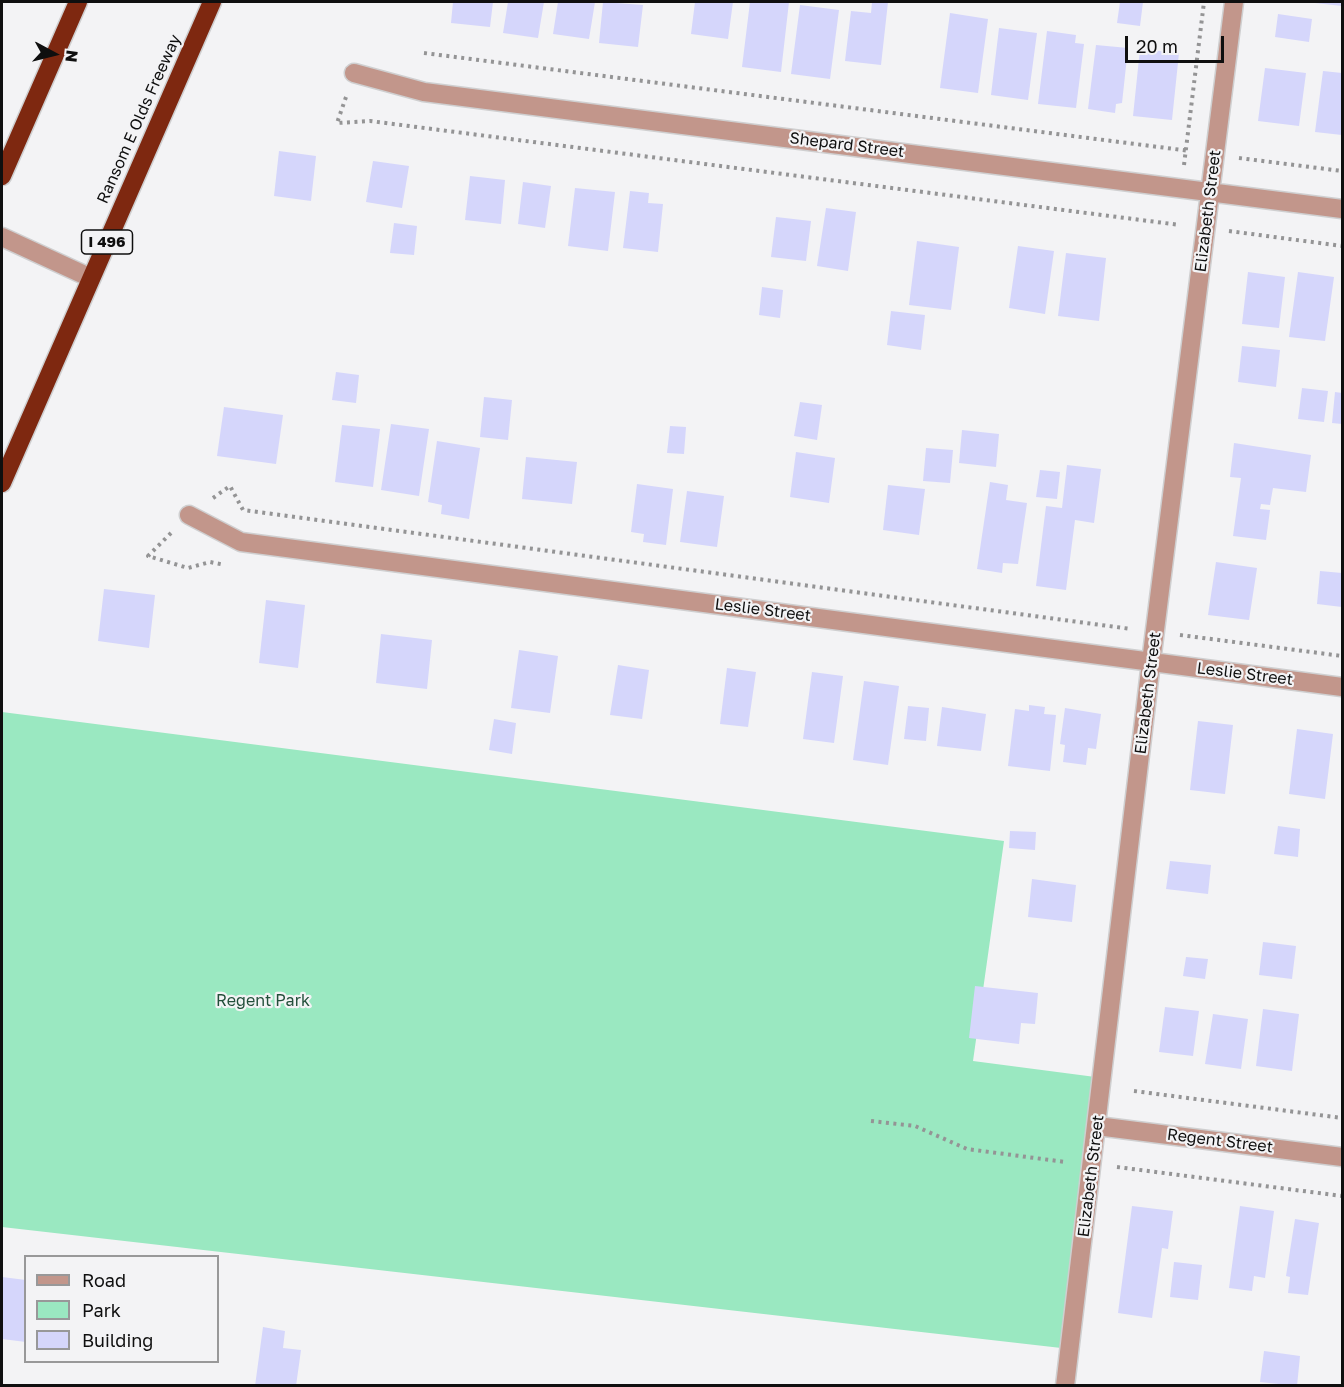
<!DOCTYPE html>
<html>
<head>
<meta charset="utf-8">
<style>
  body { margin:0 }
  #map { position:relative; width:1344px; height:1387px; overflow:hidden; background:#f3f3f5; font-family:"Golos Text",sans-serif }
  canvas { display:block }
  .frame { position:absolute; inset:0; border:3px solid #0f0f0f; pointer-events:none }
  .legend { position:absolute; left:24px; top:1255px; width:195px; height:108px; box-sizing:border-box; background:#f3f3f5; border:2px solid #989899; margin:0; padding:8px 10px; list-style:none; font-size:18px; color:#0f0f0f }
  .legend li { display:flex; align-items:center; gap:12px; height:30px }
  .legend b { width:30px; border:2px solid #989899 }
  .north { position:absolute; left:24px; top:24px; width:60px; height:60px; -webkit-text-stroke:4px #f3f3f5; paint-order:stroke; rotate:97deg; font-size:16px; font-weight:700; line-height:24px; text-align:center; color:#0f0f0f }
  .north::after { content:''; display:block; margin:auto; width:21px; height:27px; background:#0f0f0f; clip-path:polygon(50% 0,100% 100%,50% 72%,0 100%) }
  .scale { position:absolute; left:1125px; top:36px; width:99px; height:27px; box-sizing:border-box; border:3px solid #0f0f0f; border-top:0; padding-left:8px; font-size:18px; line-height:21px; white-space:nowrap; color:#0f0f0f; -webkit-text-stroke:4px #f3f3f5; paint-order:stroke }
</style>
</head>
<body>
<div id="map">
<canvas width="1344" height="1387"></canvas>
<div class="frame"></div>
<ul class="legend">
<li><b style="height:8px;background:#c2968b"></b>Road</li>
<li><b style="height:16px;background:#9ae8c1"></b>Park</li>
<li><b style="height:16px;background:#d5d6fb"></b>Building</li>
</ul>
<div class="north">N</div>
<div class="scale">20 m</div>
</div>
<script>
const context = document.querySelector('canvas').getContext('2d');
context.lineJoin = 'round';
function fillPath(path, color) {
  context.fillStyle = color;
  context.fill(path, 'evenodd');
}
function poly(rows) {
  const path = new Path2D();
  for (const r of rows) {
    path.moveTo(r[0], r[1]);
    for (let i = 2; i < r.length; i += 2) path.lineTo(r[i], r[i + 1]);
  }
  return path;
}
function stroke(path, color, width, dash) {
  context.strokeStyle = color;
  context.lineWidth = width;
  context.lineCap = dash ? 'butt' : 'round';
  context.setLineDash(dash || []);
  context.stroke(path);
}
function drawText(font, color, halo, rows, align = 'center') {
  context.font = font + ' "Golos Text",sans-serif';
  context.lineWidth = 4.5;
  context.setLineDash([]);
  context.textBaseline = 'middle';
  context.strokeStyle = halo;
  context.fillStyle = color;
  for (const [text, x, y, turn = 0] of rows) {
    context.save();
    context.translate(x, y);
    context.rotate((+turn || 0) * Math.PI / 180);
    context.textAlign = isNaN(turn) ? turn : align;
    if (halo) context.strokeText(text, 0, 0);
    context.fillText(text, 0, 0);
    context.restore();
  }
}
const green = poly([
  [2,712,1004,841,973,1061,1103,1078,1070,1349,2,1227]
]);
const building = poly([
  [453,2,493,2,490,27,451,23],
  [508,2,544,2,538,38,503,33],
  [558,2,595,2,589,39,553,34],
  [603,2,643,5,638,47,599,43],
  [695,2,733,2,728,39,691,34],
  [750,2,789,2,781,72,742,67],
  [872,2,888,2,881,65,845,61,851,11,871,13],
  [1120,2,1143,2,1140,26,1117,23],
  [1315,2,1342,2,1342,6,1315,3],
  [800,5,839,10,830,79,791,74],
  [950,13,988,19,978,93,940,88],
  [1278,14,1312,19,1309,42,1275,37],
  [999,28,1037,33,1028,100,991,95],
  [1047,31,1076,35,1075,43,1084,44,1076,108,1038,104],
  [1096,45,1128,48,1122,103,1116,104,1115,113,1088,109],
  [1140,49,1179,53,1172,120,1133,116],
  [1265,68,1306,73,1299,126,1258,121],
  [1323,71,1342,73,1342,135,1315,132],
  [279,151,316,156,311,201,274,196],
  [373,161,409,166,402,208,366,202],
  [470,176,505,180,501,224,465,220],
  [523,182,551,186,545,228,518,224],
  [575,188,615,192,608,251,568,246],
  [630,191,649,193,648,203,663,204,658,252,623,248],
  [826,208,856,212,848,271,817,266],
  [776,217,811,221,806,261,771,257],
  [394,223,417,226,414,255,390,253],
  [917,241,959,247,951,310,909,305],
  [1018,246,1054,251,1045,314,1009,308],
  [1066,253,1106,258,1099,321,1058,316],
  [1248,272,1285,277,1279,328,1242,324],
  [1298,272,1334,277,1325,341,1289,337],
  [762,287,783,290,780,318,759,315],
  [891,311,925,315,921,350,887,345],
  [1242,346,1280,350,1276,387,1238,382],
  [336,372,359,375,356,403,332,400],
  [1302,388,1328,391,1324,422,1298,419],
  [1335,392,1342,393,1342,424,1332,423],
  [484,397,512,400,508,440,480,437],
  [800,402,822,405,817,440,794,436],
  [224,407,283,415,276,464,217,456],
  [391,424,429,429,419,496,381,490],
  [342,425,380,429,373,487,335,482],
  [670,426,686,427,684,454,667,453],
  [962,430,999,434,996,467,959,463],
  [437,441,480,448,469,519,441,514,442,505,428,502],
  [1234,443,1311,455,1306,492,1273,488,1270,505,1261,504,1260,509,1270,510,1266,540,1233,536,1241,478,1230,477],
  [926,448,953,450,950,483,923,481],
  [796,452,835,458,829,503,790,497],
  [526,457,577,462,572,504,522,499],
  [1067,465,1101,469,1094,523,1075,520,1066,590,1036,586,1046,506,1062,508],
  [1040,470,1060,472,1057,499,1036,497],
  [990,482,1008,485,1006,500,1027,503,1018,564,1003,563,1002,573,977,569],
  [637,484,673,489,666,545,643,542,644,534,631,532],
  [888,485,925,489,919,535,883,530],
  [687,491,724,496,717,547,680,542],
  [1216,562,1257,568,1249,620,1208,615],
  [1320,571,1342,573,1342,607,1317,604],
  [104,589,155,595,149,648,98,641],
  [266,600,305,605,298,668,259,663],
  [381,634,432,640,427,689,376,683],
  [519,650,558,656,550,713,511,708],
  [618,665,649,670,642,719,610,715],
  [727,668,756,672,748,727,720,724],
  [812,672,843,676,834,743,803,739],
  [864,681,899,686,888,765,853,760],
  [1029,705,1045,707,1044,714,1056,715,1050,771,1008,766,1015,709,1029,711],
  [908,706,929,708,926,741,904,739],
  [942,707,986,714,981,751,937,746],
  [1065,708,1101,714,1096,749,1088,748,1086,765,1063,762,1065,745,1060,744],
  [494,719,516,723,512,754,489,750],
  [1198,721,1233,725,1225,794,1190,790],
  [1297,729,1333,734,1325,799,1289,794],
  [1278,826,1300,829,1298,857,1274,854],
  [1010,831,1036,832,1035,850,1009,848],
  [1170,861,1211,865,1208,894,1166,889],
  [1032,879,1076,885,1072,922,1028,917],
  [1263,942,1296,946,1292,979,1259,975],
  [1186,957,1208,959,1205,979,1183,976],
  [975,986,1038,993,1035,1024,1021,1023,1019,1044,969,1038],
  [1165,1007,1199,1011,1193,1056,1159,1052],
  [1263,1009,1299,1014,1292,1071,1256,1066],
  [1213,1014,1248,1019,1241,1069,1205,1064],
  [1132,1206,1173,1211,1168,1249,1162,1248,1152,1318,1118,1313],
  [1240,1206,1274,1211,1265,1278,1254,1276,1252,1291,1229,1288],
  [1295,1219,1319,1223,1308,1295,1288,1293,1290,1277,1286,1276],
  [1174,1262,1202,1265,1198,1300,1170,1297],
  [2,1277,26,1280,26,1342,2,1339],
  [263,1327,285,1331,283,1348,301,1350,296,1386,255,1386],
  [1264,1351,1300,1356,1297,1386,1260,1382]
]);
const path = poly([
  [424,53,1190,151],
  [346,97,337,123,370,121,1180,225],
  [1239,158,1342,171],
  [1184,165,1204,2],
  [1229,231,1342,246],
  [213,498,230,486,243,510,1131,629],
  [171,533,148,556,188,568,210,562,225,565],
  [1180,635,1342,656],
  [1134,1091,1342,1118],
  [871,1121,915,1126,967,1149,1065,1162],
  [1117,1167,1342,1196]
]);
const minor = poly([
  [354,73,424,92,1342,209],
  [2,237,91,278],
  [189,515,241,542,1342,687],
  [1097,1126,1342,1157],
  [1065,1386,1151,662,1234,2]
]);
const highway = poly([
  [2,176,78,2],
  [2,483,212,2]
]);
const shields = [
  [107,242,51]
];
const shieldNames = [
  ["I 496",107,242]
];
const streetNames = [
  ["Ransom E Olds Freeway",139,119,-66],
  ["Shepard Street",847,145,7],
  ["Elizabeth Street",1208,211,-83],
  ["Leslie Street",763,610,7],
  ["Leslie Street",1245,674,7],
  ["Elizabeth Street",1148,693,-83],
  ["Regent Street",1220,1141,7],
  ["Elizabeth Street",1091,1176,-83]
];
const parkNames = [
  ["Regent Park",263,1001]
];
fillPath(green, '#9ae8c1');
fillPath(building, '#d5d6fb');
stroke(minor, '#cfcfd0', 21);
stroke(highway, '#cfcfd0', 21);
stroke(path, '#949495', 4, [3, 4.5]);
stroke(minor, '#c2968b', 18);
stroke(highway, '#7e2810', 18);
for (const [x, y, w] of shields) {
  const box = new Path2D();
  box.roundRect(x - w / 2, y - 12, w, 24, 4.5);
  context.fillStyle = '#f3f3f5';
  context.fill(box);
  stroke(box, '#0f0f0f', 1.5);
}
drawText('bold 15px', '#0f0f0f', null, shieldNames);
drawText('16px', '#0f0f0f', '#f3f3f5', streetNames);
drawText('16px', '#224f3a', '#f3f3f5', parkNames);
</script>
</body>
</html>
